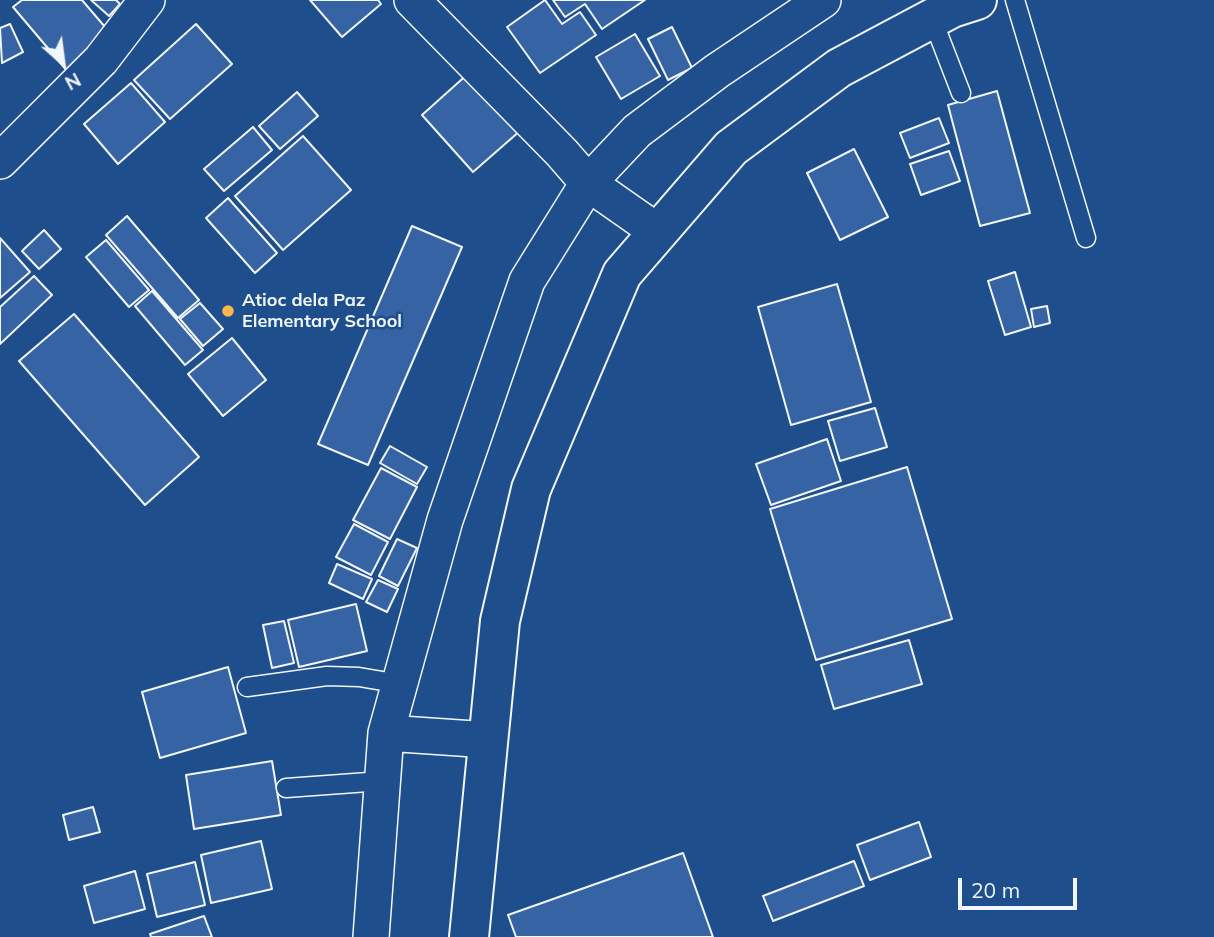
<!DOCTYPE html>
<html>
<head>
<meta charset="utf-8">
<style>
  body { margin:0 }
  #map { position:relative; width:1214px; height:937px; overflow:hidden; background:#1f4e8c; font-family:Mulish,sans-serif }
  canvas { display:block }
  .north { position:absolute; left:28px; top:28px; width:70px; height:70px; -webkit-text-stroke:5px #1f4e8c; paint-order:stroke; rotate:152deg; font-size:19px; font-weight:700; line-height:28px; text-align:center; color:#f2f6ff }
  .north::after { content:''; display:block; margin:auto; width:24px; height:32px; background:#f2f6ff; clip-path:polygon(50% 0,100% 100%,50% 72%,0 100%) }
  .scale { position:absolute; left:958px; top:878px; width:119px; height:32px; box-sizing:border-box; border:4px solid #f2f6ff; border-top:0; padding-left:9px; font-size:21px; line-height:24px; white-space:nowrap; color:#f2f6ff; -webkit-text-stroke:5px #1f4e8c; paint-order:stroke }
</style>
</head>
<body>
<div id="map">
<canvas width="1214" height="937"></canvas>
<div class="north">N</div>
<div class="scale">20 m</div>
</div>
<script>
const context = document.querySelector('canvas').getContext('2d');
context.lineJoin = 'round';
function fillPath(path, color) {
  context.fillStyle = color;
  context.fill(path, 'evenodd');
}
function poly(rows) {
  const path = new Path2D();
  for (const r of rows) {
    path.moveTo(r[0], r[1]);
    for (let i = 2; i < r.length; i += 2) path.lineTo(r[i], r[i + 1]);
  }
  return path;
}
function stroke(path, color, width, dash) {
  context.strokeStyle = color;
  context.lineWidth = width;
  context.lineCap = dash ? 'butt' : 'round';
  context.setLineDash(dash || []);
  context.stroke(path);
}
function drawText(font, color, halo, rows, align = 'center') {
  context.font = font + ' Mulish,sans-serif';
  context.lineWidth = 5;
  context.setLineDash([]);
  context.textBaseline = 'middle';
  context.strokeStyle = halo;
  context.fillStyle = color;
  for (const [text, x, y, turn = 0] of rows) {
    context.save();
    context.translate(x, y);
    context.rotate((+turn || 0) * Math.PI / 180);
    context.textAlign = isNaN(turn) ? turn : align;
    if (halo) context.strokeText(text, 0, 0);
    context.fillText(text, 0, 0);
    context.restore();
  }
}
const building = poly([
  [22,0,82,0,111,34,68,72,13,7,22,0],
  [91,0,116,0,120,4,109,16,91,0],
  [310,0,378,0,381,4,342,37,310,0],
  [545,0,562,24,580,12,596,35,540,73,507,27,545,0],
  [553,0,645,0,602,29,585,4,565,17,553,0],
  [10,24,23,52,2,63,0,28,10,24],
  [196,24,232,64,170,119,134,80,196,24],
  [672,27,692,68,668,80,648,39,672,27],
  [635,34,660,76,621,99,596,57,635,34],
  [470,72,521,130,473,172,422,115,470,72],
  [131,83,165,122,118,164,84,124,131,83],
  [997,91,1030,213,980,226,948,105,997,91],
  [297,92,318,116,280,149,259,126,297,92],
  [939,118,949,143,910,158,900,133,939,118],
  [253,127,272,150,224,191,204,169,253,127],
  [303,136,351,190,283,250,235,196,303,136],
  [854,149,888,217,840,240,807,173,854,149],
  [949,151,960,181,921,195,910,164,949,151],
  [228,198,277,253,255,273,206,218,228,198],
  [127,216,199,300,178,318,106,235,127,216],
  [412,226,462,247,368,465,318,444,412,226],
  [44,230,61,249,39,269,22,251,44,230],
  [0,238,30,272,0,298,0,238],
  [106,240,149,290,129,307,86,257,106,240],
  [1015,272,1031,327,1005,335,988,281,1015,272],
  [34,276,52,295,0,344,0,307,34,276],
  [837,284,871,402,791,425,758,307,837,284],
  [152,291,203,350,185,365,135,306,152,291],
  [200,303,223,329,203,346,180,319,200,303],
  [1047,306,1050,323,1034,327,1031,309,1047,306],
  [74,314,199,457,145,505,19,361,74,314],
  [232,338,266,380,223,416,188,374,232,338],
  [875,408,887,447,840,461,828,421,875,408],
  [827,439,841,481,771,505,756,464,827,439],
  [390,446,427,467,417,484,380,463,390,446],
  [907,467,952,619,816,660,770,509,907,467],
  [381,468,417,487,390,539,353,520,381,468],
  [354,524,388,542,371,575,336,557,354,524],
  [397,539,417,548,398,586,379,576,397,539],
  [337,564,372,579,363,599,329,583,337,564],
  [378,580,398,589,387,612,366,602,378,580],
  [356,604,367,651,299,667,288,620,356,604],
  [284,621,294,663,272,668,263,625,284,621],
  [909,640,922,684,834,709,821,665,909,640],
  [228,667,246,733,160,758,142,692,228,667],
  [272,761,281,815,194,829,186,775,272,761],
  [93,807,100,832,69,840,63,815,93,807],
  [919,822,931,857,870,880,857,845,919,822],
  [261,841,272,889,211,903,201,855,261,841],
  [683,853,713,937,516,937,508,915,683,853],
  [854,861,864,886,773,921,763,896,854,861],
  [195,862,205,905,157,917,147,874,195,862],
  [135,871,145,909,94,923,84,886,135,871],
  [204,916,212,937,151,937,150,934,204,916]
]);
const service = poly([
  [1015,0,1086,238],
  [932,18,961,93],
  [247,687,327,676,359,677,400,684],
  [286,788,382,781]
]);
const minor = poly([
  [412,0,562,153,588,183,637,131,717,71,823,0],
  [0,161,101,60,147,0],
  [386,733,489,740],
  [371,937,386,733,445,520,527,281,588,183,658,232]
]);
const tertiary = poly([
  [469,937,500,621,531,489,622,274,731,148,839,68,952,8,977,0]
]);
const markers = [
  [228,311,7,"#ffb74d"]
];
const poiNames = [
  ["Atioc dela Paz",242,301],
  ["Elementary School",242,322]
];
fillPath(building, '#3563a3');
stroke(building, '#f2f6ff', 2);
stroke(service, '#f2f6ff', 21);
stroke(minor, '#f2f6ff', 38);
stroke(tertiary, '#f2f6ff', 42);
stroke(service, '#1f4e8c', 18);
stroke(minor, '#1f4e8c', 35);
stroke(tertiary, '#1f4e8c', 38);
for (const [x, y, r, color] of markers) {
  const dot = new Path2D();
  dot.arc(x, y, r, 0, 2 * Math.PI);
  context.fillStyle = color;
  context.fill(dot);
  stroke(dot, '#1f4e8c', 2.5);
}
drawText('bold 18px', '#f2f6ff', '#1f4e8c', poiNames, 'left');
</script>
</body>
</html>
